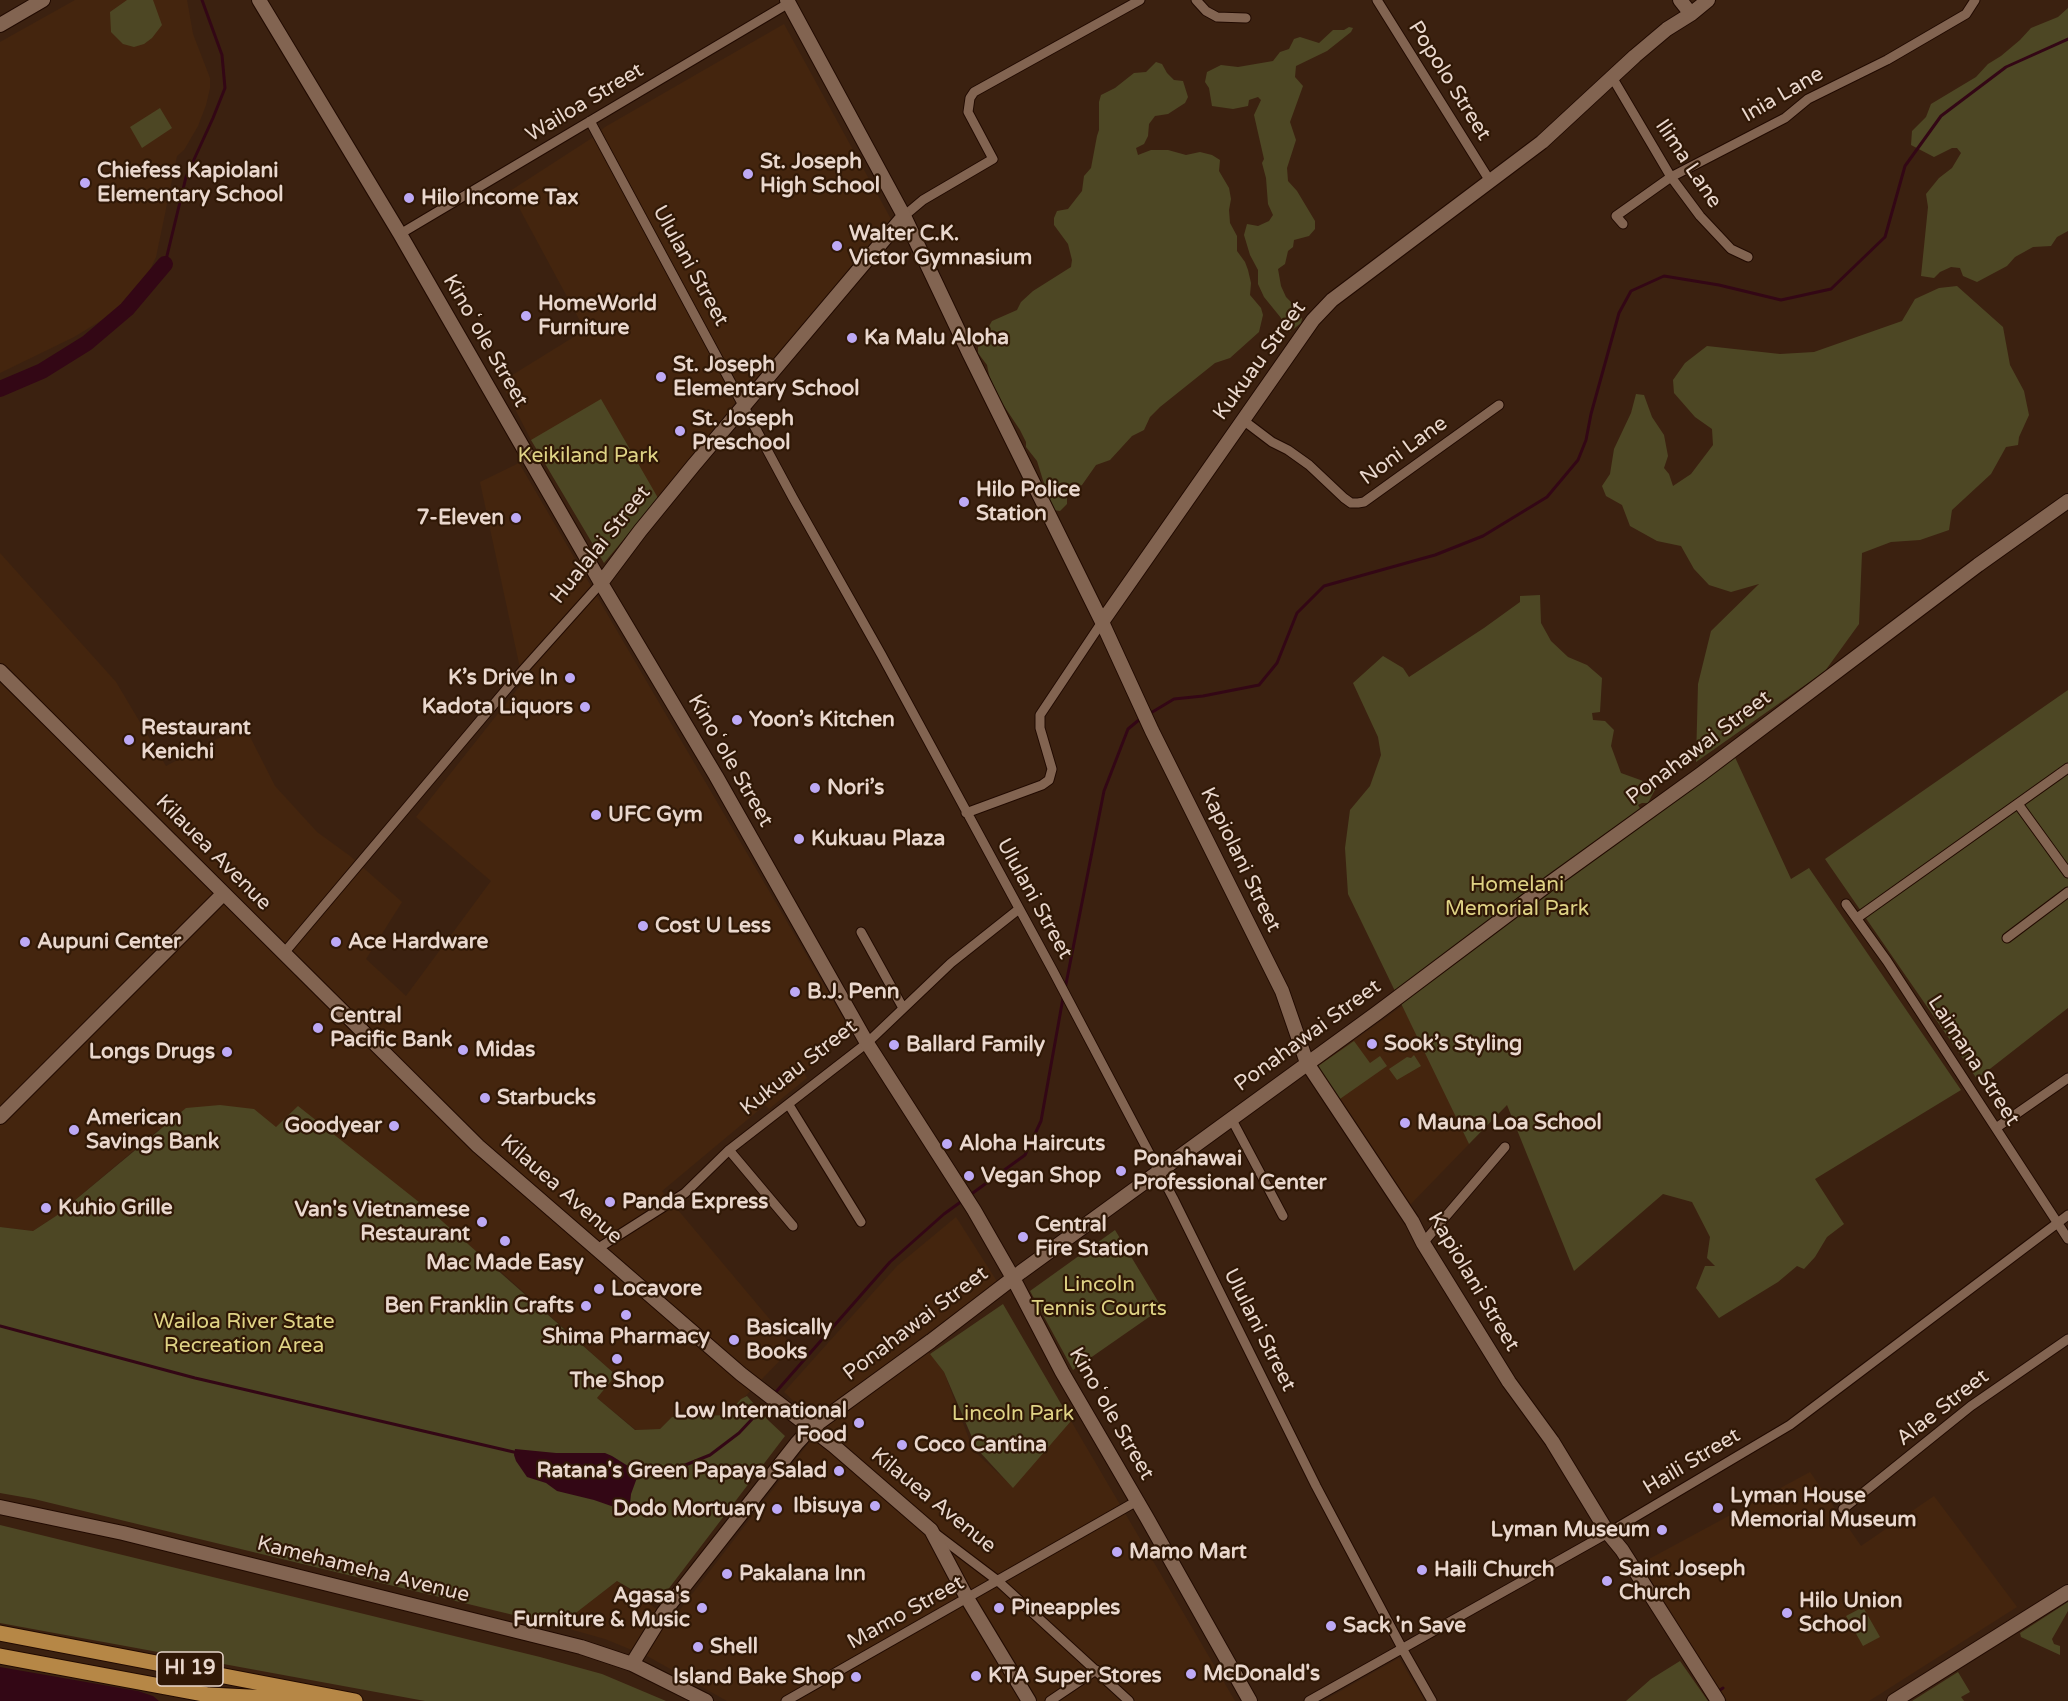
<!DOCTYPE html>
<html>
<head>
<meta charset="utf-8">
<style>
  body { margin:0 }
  canvas { display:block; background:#3b2110 }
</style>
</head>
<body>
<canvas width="2068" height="1701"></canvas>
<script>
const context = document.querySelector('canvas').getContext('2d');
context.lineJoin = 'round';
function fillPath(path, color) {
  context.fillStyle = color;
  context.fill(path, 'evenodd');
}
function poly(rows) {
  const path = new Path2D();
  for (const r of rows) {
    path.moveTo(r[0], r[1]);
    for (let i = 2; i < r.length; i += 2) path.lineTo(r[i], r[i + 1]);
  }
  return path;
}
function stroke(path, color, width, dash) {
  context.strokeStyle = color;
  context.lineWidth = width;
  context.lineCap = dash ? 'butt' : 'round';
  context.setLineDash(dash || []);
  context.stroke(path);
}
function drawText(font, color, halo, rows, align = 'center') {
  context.font = font + ' "Varela Round",sans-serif';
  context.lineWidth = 4.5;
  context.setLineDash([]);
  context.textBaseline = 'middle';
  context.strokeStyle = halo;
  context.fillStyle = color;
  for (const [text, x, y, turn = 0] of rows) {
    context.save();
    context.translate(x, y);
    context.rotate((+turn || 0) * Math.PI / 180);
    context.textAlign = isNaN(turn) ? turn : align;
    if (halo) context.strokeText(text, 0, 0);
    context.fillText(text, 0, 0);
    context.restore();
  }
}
const built = poly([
  [75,0,187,0,193,34,210,78,210,88,206,105,198,126,184,150,177,156,156,257,144,283,127,304,117,311,74,337,0,373,0,42],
  [784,24,892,221,736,402,604,563,533,439,531,440,501,382,585,330,510,191,592,138,605,127],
  [519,463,852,1033,804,1073,807,1078,769,1109,765,1105,662,1191,793,1347,727,1415,672,1417,660,1429,636,1430,597,1398,616,1375,498,1269,276,1127,158,1130,56,1216,33,1231,0,1227,0,553,116,682,166,766,244,725,275,786,317,832,350,856,402,902,366,959,406,996,491,881,416,817,523,682,480,482],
  [1402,1006,1423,1046,1469,1144,1407,1208,1314,1069],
  [956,1217,998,1283,919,1339,944,1372,973,1450,1013,1487,1071,1421,1235,1701,727,1701,649,1657,605,1639,559,1626,617,1581,672,1620,821,1427,784,1392,897,1266],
  [1810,1472,1861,1546,1934,1496,2017,1607,1869,1701,1727,1701,1638,1565],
  [1399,1658,1425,1701,1323,1701]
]);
const green = poly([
  [127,0,153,0,162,25,152,38,144,44,134,47,123,44,111,32,110,12],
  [2068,8,2068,231,2057,237,2051,246,2033,247,2015,257,2007,266,1977,282,1963,276,1960,268,1951,267,1940,272,1934,278,1921,276,1928,207,1926,194,1939,178,1952,168,1961,153,1957,148,1952,148,1934,157,1911,145,1912,131,1926,117,1931,104,1976,77,1988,64,2001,56,2020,40,2031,28,2058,17],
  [1349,27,1353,28,1351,32,1327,51,1296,66,1295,77,1303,86,1290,122,1296,140,1287,168,1288,181,1297,191,1315,221,1315,229,1309,236,1294,240,1293,247,1288,251,1285,264,1278,269,1281,286,1286,297,1295,306,1302,319,1301,323,1290,332,1283,328,1281,318,1264,297,1258,284,1258,270,1250,255,1244,235,1247,224,1258,226,1269,221,1273,215,1268,204,1266,178,1262,163,1264,159,1254,115,1261,100,1258,97,1249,100,1248,106,1233,109,1212,106,1209,88,1205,82,1207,72,1221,65,1238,67,1273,61,1280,52,1289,49,1294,39,1300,37,1319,43,1333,30,1344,30],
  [1156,62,1162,64,1167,73,1174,80,1183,81,1188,97,1185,103,1168,114,1155,116,1149,124,1148,136,1144,144,1136,148,1138,155,1151,150,1168,150,1186,155,1200,152,1212,155,1220,160,1219,171,1229,188,1231,199,1229,210,1230,223,1237,236,1237,251,1245,262,1248,270,1251,283,1250,295,1261,308,1263,315,1259,332,1230,358,1215,363,1160,407,1150,417,1144,430,1132,436,1110,460,1096,465,1082,485,1072,490,1067,495,1067,504,1060,511,1053,510,1049,504,1047,493,1037,461,1026,447,1026,442,1020,430,998,397,989,375,987,365,978,353,978,345,979,338,984,335,992,321,1017,310,1021,302,1033,291,1071,267,1072,260,1068,244,1054,225,1054,218,1057,211,1068,209,1082,191,1084,176,1091,168,1097,136,1099,130,1099,102,1101,95,1115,88,1134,73,1146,72],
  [160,108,172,128,142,148,130,127],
  [1957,286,2003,327,2010,365,2024,391,2029,415,2019,437,2018,445,2006,447,1991,474,1952,510,1949,530,1920,540,1891,542,1862,553,1859,624,1825,671,1696,762,1698,684,1711,631,1759,584,1731,592,1709,585,1694,569,1681,546,1657,541,1630,526,1622,505,1606,496,1602,486,1610,474,1614,449,1631,413,1636,394,1644,395,1652,417,1664,435,1668,456,1664,468,1669,474,1673,486,1691,474,1713,445,1712,429,1695,417,1674,393,1673,380,1685,363,1707,346,1780,354,1814,352,1902,321,1915,299,1939,288],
  [601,399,658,498,604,563,531,440],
  [1540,595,1541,623,1551,641,1568,657,1587,665,1602,678,1600,712,1592,713,1593,720,1605,721,1614,730,1611,746,1621,773,1657,786,1648,803,1642,803,1638,805,1647,820,1733,753,1791,879,1809,868,1961,1090,1815,1179,1844,1224,1827,1237,1815,1257,1804,1269,1797,1266,1778,1282,1719,1318,1696,1288,1705,1266,1715,1266,1707,1258,1710,1237,1692,1202,1663,1194,1574,1271,1507,1105,1469,1144,1348,894,1345,848,1350,810,1370,786,1381,755,1378,737,1353,683,1383,656,1403,668,1409,677,1484,628,1520,602,1520,596],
  [2068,690,2068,1008,1977,1079,1825,859],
  [1354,1041,1370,1063,1380,1056,1387,1066,1337,1101,1314,1069],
  [1414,1055,1421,1066,1397,1080,1389,1069,1407,1057,1411,1058],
  [220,1105,254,1109,276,1127,298,1106,434,1214,616,1375,597,1398,635,1430,660,1429,672,1417,727,1415,741,1399,747,1396,769,1421,785,1436,657,1604,617,1581,559,1626,34,1499,0,1493,0,1227,33,1231,56,1216,186,1108],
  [1115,1230,1162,1308,1073,1370,1030,1291],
  [1003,1304,1071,1421,1013,1488,977,1449,944,1372,930,1354],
  [0,1525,540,1657,602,1674,666,1701,425,1701,0,1623],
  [2068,1602,2068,1611,2052,1639,2054,1644,2060,1646,2060,1655,2021,1637,2020,1633],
  [1863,1607,1880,1637,1863,1646,1846,1616],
  [1680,1661,1708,1701,1626,1701,1651,1679],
  [1958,1672,1970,1692,1961,1697,1964,1701,1912,1701]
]);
const water = poly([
  [515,1449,556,1453,605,1453,612,1456,636,1471,638,1475,631,1494,629,1514,622,1513,617,1508,594,1500,557,1491,546,1483,527,1477,516,1461,514,1455],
  [0,1667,138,1691,153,1696,159,1701,0,1701]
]);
const stream = poly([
  [165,264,186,177,213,118,225,88,222,55,202,0],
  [1149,714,1174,699,1203,696,1259,685,1277,663,1297,613,1324,586,1435,555,1483,536,1547,497,1578,460,1586,440,1591,414,1619,313,1631,291,1664,276,1719,285,1781,300,1831,289,1885,237,1905,166,1941,116,2006,67,2068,39],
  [1065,989,1104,791,1128,729,1140,719],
  [970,1195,1025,1155,1041,1121,1063,998],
  [0,1326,195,1378,518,1453],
  [775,1393,890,1262,944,1214,962,1201],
  [635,1475,659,1473,678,1468,710,1455,739,1433,769,1401],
  [1720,1690,1723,1688]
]);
const river = poly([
  [0,389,42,371,87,343,127,309,165,264]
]);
const street = poly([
  [1196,0,1206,11,1217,17,1246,18],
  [1377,0,1490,181],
  [1612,77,1671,177,1700,216,1731,249,1748,257],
  [590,121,793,498,881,654,1052,969,1173,1198,1316,1486,1403,1650,1432,1701],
  [904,216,923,200,993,159,968,112,970,98,974,92,1140,0],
  [1623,224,1616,216,1671,177,1785,118,1808,99,1887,60,1966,14,1975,0],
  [400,234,789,3],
  [1243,420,1272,442,1288,450,1309,465,1344,498,1351,503,1358,503,1364,502,1499,405],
  [2018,804,2068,873],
  [966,813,1042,785,1049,780,1052,769,1040,728,1040,715,1102,622],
  [1846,904,1887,961,2068,1239],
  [1857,918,2068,768],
  [861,932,903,1008],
  [2007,938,2068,892],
  [284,953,516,678,601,583],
  [789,1105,861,1222],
  [1231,1118,1283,1216],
  [1996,1128,2068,1078],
  [729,1150,793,1226],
  [1423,1243,1505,1147],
  [597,1249,685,1193,729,1150,867,1043,951,963,1019,909],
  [1843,1509,1971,1406,2068,1339],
  [936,1534,998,1581,1129,1701],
  [786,1701,1137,1501],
  [1050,1701,1096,1670],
  [1309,1701,1608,1533,1790,1425,2068,1215]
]);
const secondary = poly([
  [259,0,400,234,601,583,716,776,867,1043,974,1210,1013,1278,1062,1372,1147,1518,1250,1701],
  [787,0,904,216,969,353,1102,622,1152,731,1282,991,1307,1063,1412,1221,1423,1243,1509,1382,1552,1441,1608,1533,1622,1550,1718,1701],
  [1680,0,1691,14],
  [0,25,43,0],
  [601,583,640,531,693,466,904,216],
  [1102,622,1313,320,1332,300,1542,142,1635,56,1667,29,1691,14,1708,0],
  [0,671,478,1146,741,1374,834,1446,931,1530,967,1598,1029,1701],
  [0,1117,223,894],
  [0,1507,123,1533,581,1647,632,1664,706,1701],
  [632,1664,664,1612,797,1443,810,1429,931,1341,1021,1272,1377,1013,1550,883,1701,774,1978,565,2068,501],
  [1894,1701,2068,1592]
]);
const primary = poly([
  [0,1633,355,1701],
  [0,1656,209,1695,308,1700]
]);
const markers = [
  [748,174,6,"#bda9f5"],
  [85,183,6,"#bda9f5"],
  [409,198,6,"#bda9f5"],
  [837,246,6,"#bda9f5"],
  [526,316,6,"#bda9f5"],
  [852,338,6,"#bda9f5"],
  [661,377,6,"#bda9f5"],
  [680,431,6,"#bda9f5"],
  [964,502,6,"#bda9f5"],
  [516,518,6,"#bda9f5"],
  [570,678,6,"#bda9f5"],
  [585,707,6,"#bda9f5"],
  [737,720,6,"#bda9f5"],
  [129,740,6,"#bda9f5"],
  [815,788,6,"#bda9f5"],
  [596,815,6,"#bda9f5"],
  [799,839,6,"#bda9f5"],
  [643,926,6,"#bda9f5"],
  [25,942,6,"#bda9f5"],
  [336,942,6,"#bda9f5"],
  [795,992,6,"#bda9f5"],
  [318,1028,6,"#bda9f5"],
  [1372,1044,6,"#bda9f5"],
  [894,1045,6,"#bda9f5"],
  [463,1050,6,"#bda9f5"],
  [227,1052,6,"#bda9f5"],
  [485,1098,6,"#bda9f5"],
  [1405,1123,6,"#bda9f5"],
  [394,1126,6,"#bda9f5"],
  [74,1130,6,"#bda9f5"],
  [947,1144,6,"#bda9f5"],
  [1121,1171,6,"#bda9f5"],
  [969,1176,6,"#bda9f5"],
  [610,1202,6,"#bda9f5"],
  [46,1208,6,"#bda9f5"],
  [482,1222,6,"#bda9f5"],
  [1023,1237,6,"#bda9f5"],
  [505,1241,6,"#bda9f5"],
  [599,1289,6,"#bda9f5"],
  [586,1306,6,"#bda9f5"],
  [626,1315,6,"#bda9f5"],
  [734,1340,6,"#bda9f5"],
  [617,1359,6,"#bda9f5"],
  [859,1423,6,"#bda9f5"],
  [902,1445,6,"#bda9f5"],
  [839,1471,6,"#bda9f5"],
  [875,1506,6,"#bda9f5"],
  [1718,1508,6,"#bda9f5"],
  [777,1509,6,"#bda9f5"],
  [1662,1530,6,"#bda9f5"],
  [1117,1552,6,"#bda9f5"],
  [1422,1570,6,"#bda9f5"],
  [727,1574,6,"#bda9f5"],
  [1607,1581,6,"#bda9f5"],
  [702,1608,6,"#bda9f5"],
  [999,1608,6,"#bda9f5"],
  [1787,1613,6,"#bda9f5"],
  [1331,1626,6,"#bda9f5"],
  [698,1647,6,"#bda9f5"],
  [1191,1674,6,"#bda9f5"],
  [976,1676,6,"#bda9f5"],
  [856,1677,6,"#bda9f5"]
];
const shields = [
  [190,1669,66]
];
const shieldNames = [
  ["HI 19",190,1669]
];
const streetNames = [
  ["Popolo Street",1449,81,58],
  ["Inia Lane",1783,95,-30],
  ["Wailoa Street",585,103,-31],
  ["Ilima Lane",1688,164,56],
  ["Ululani Street",690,266,61],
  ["Kinoʻole Street",485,341,60],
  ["Kukuau Street",1260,361,-54],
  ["Noni Lane",1404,451,-36],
  ["Hualalai Street",601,545,-51],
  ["Ponahawai Street",1699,748,-37],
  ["Kinoʻole Street",730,761,60],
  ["Kilauea Avenue",213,853,45],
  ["Kapiolani Street",1240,860,64],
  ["Ululani Street",1034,899,61],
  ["Ponahawai Street",1308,1036,-36],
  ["Laimana Street",1973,1061,57],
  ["Kukuau Street",799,1068,-38],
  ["Kilauea Avenue",561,1190,41],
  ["Kapiolani Street",1473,1282,59],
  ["Ponahawai Street",916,1324,-37],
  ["Ululani Street",1259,1330,63],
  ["Alae Street",1943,1408,-38],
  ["Kinoʻole Street",1111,1414,60],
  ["Haili Street",1692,1462,-31],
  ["Kilauea Avenue",933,1501,39],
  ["Kamehameha Avenue",363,1570,14],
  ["Mamo Street",906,1613,-29]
];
const poiNames = [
  ["St. Joseph",760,162],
  ["High School",760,186],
  ["Chiefess Kapiolani",97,171],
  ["Elementary School",97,195],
  ["Hilo Income Tax",421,198],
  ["Walter C.K.",849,234],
  ["Victor Gymnasium",849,258],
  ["HomeWorld",538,304],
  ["Furniture",538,328],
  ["Ka Malu Aloha",864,338],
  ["St. Joseph",673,365],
  ["Elementary School",673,389],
  ["St. Joseph",692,419],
  ["Preschool",692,443],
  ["Hilo Police",976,490],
  ["Station",976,514],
  ["7-Eleven",504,518,"right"],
  ["K’s Drive In",558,678,"right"],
  ["Kadota Liquors",573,707,"right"],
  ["Yoon’s Kitchen",749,720],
  ["Restaurant",141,728],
  ["Kenichi",141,752],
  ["Nori’s",827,788],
  ["UFC Gym",608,815],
  ["Kukuau Plaza",811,839],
  ["Cost U Less",655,926],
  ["Aupuni Center",37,942],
  ["Ace Hardware",348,942],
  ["B.J. Penn",807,992],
  ["Central",330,1016],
  ["Pacific Bank",330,1040],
  ["Sook’s Styling",1384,1044],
  ["Ballard Family",906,1045],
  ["Midas",475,1050],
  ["Longs Drugs",215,1052,"right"],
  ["Starbucks",497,1098],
  ["American",86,1118],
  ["Savings Bank",86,1142],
  ["Mauna Loa School",1417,1123],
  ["Goodyear",382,1126,"right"],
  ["Aloha Haircuts",959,1144],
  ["Ponahawai",1133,1159],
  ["Professional Center",1133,1183],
  ["Vegan Shop",981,1176],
  ["Panda Express",622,1202],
  ["Kuhio Grille",58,1208],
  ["Van's Vietnamese",470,1210,"right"],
  ["Restaurant",470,1234,"right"],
  ["Central",1035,1225],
  ["Fire Station",1035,1249],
  ["Mac Made Easy",505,1263,"center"],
  ["Locavore",611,1289],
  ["Ben Franklin Crafts",574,1306,"right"],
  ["Basically",746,1328],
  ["Books",746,1352],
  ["Shima Pharmacy",626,1337,"center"],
  ["The Shop",617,1381,"center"],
  ["Low International",847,1411,"right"],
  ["Food",847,1435,"right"],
  ["Coco Cantina",914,1445],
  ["Ratana's Green Papaya Salad",827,1471,"right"],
  ["Lyman House",1730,1496],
  ["Memorial Museum",1730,1520],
  ["Ibisuya",863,1506,"right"],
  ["Dodo Mortuary",765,1509,"right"],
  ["Lyman Museum",1650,1530,"right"],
  ["Mamo Mart",1129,1552],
  ["Saint Joseph",1619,1569],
  ["Church",1619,1593],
  ["Haili Church",1434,1570],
  ["Pakalana Inn",739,1574],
  ["Agasa's",690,1596,"right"],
  ["Furniture & Music",690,1620,"right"],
  ["Hilo Union",1799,1601],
  ["School",1799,1625],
  ["Pineapples",1011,1608],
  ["Sack 'n Save",1343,1626],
  ["Shell",710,1647],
  ["McDonald's",1203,1674],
  ["KTA Super Stores",988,1676],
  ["Island Bake Shop",844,1677,"right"]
];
const parkNames = [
  ["Keikiland Park",588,456],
  ["Homelani",1517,885],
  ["Memorial Park",1517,909],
  ["Lincoln",1099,1285],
  ["Tennis Courts",1099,1309],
  ["Wailoa River State",244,1322],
  ["Recreation Area",244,1346],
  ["Lincoln Park",1013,1414]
];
fillPath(built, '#44250e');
fillPath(green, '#4d4724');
fillPath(water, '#330715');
stroke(stream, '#330715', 3);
stroke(river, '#330715', 16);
stroke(street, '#210a00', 11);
stroke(secondary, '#210a00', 16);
stroke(primary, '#210a00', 17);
stroke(street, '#826451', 9);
stroke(secondary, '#826451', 14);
stroke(primary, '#b68746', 15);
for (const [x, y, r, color] of markers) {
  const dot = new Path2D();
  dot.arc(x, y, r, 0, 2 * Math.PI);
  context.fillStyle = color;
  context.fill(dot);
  stroke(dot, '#301806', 2);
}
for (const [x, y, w] of shields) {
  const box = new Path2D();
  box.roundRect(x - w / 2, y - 17, w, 34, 4.5);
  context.fillStyle = '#301806';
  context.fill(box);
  stroke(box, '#e9d7cd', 1.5);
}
drawText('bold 20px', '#e9d7cd', null, shieldNames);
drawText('21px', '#e9d7cd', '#301806', streetNames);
drawText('bold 21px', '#e9d7cd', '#301806', poiNames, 'left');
drawText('21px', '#dfd385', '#301806', parkNames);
</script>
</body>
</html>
